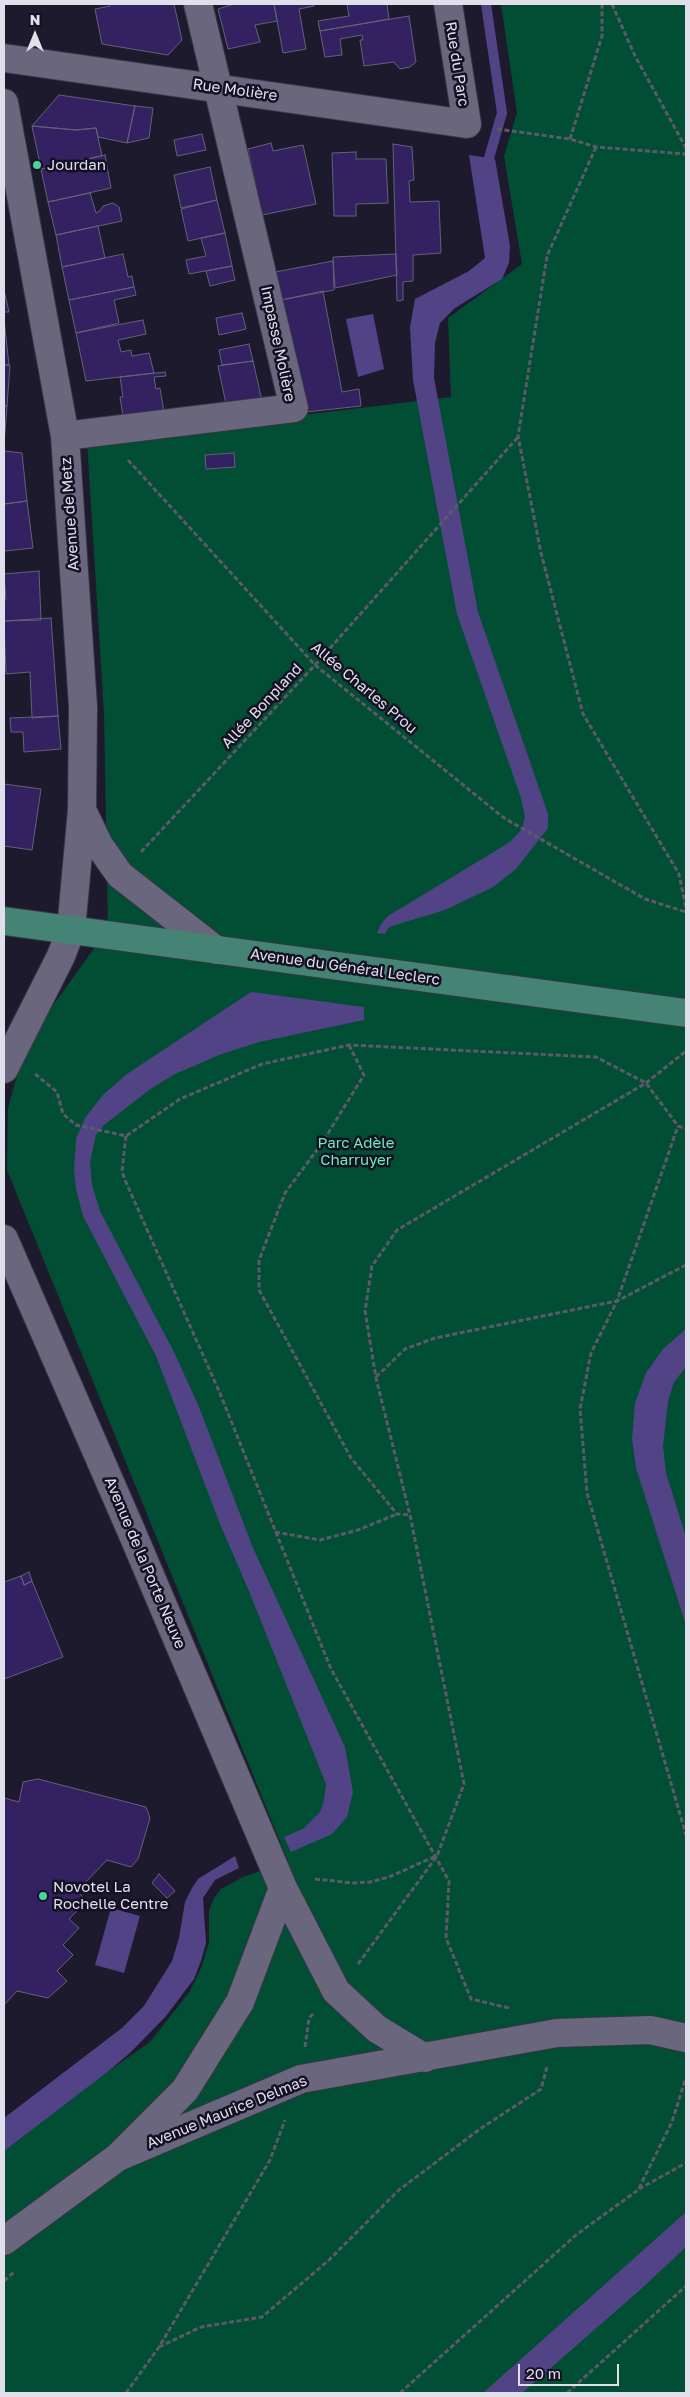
<!DOCTYPE html>
<html>
<head>
<meta charset="utf-8">
<style>
  body { margin:0 }
  #map { position:relative; width:690px; height:2397px; overflow:hidden; background:#1e1a2e; font-family:"Golos Text",sans-serif }
  canvas { display:block }
  .frame { position:absolute; inset:0; border:5px solid #e0dfec; pointer-events:none }
  .north { position:absolute; left:10px; top:10px; width:50px; height:50px; -webkit-text-stroke:4px #151124; paint-order:stroke; rotate:0deg; font-size:14px; font-weight:700; line-height:20px; text-align:center; color:#e0dfec }
  .north::after { content:''; display:block; margin:auto; width:18px; height:22px; background:#e0dfec; clip-path:polygon(50% 0,100% 100%,50% 72%,0 100%) }
  .scale { position:absolute; left:518px; top:2364px; width:101px; height:22px; box-sizing:border-box; border:2px solid #e0dfec; border-top:0; padding-left:6px; font-size:15px; line-height:18px; white-space:nowrap; color:#e0dfec; -webkit-text-stroke:4px #151124; paint-order:stroke }
</style>
</head>
<body>
<div id="map">
<canvas width="690" height="2397"></canvas>
<div class="frame"></div>
<div class="north">N</div>
<div class="scale">20 m</div>
</div>
<script>
const context = document.querySelector('canvas').getContext('2d');
context.lineJoin = 'round';
function fillPath(path, color) {
  context.fillStyle = color;
  context.fill(path, 'evenodd');
}
function poly(rows) {
  const path = new Path2D();
  for (const r of rows) {
    path.moveTo(r[0], r[1]);
    for (let i = 2; i < r.length; i += 2) path.lineTo(r[i], r[i + 1]);
  }
  return path;
}
function stroke(path, color, width, dash) {
  context.strokeStyle = color;
  context.lineWidth = width;
  context.lineCap = dash ? 'butt' : 'round';
  context.setLineDash(dash || []);
  context.stroke(path);
}
function drawText(font, color, halo, rows, align = 'center') {
  context.font = font + ' "Golos Text",sans-serif';
  context.lineWidth = 5;
  context.setLineDash([]);
  context.textBaseline = 'middle';
  context.strokeStyle = halo;
  context.fillStyle = color;
  for (const [text, x, y, turn = 0] of rows) {
    context.save();
    context.translate(x, y);
    context.rotate((+turn || 0) * Math.PI / 180);
    context.textAlign = isNaN(turn) ? turn : align;
    if (halo) context.strokeText(text, 0, 0);
    context.fillText(text, 0, 0);
    context.restore();
  }
}
const green = poly([
  [501,4,686,4,686,2393,4,2393,4,2144,150,2042,190,1991,201,1968,209,1943,209,1911,214,1898,221,1889,243,1877,288,1861,7,1170,8,1108,26,1043,108,929,104,714,87,441,451,397,448,318,522,264,504,156,517,113]
]);
const water = poly([
  [469,155,495,159,510,246,509,263,502,279,455,308,440,323,435,343,434,378,478,612,548,814,548,828,516,869,493,887,445,910,392,926,388,928,385,934,377,933,381,924,388,916,510,842,522,829,525,817,521,798,457,614,413,380,410,327,415,299,469,271,485,258],
  [373,314,384,369,358,377,346,319],
  [251,992,364,1007,364,1020,259,1042,219,1055,173,1075,149,1090,104,1125,96,1135,90,1162,92,1185,100,1211,175,1354,199,1407,253,1548,345,1747,353,1792,347,1817,332,1834,291,1852,284,1837,303,1829,320,1812,324,1801,326,1784,249,1591,220,1524,156,1356,83,1216,76,1189,74,1169,76,1139,85,1118,103,1095,127,1074],
  [686,1329,686,1367,674,1382,668,1401,663,1446,666,1473,686,1537,686,1625,636,1468,632,1439,635,1403,646,1373,663,1349],
  [235,1856,239,1868,215,1880,203,1898,206,1943,201,1961,194,1979,166,2016,130,2053,106,2073,4,2151,4,2118,122,2028,144,2006,172,1961,179,1938,185,1902,192,1888,198,1879],
  [111,1908,140,1916,124,1973,95,1965],
  [686,2212,686,2247,641,2289,522,2393,483,2393]
]);
const stream = poly([
  [486,4,502,113,489,158,491,170]
]);
const building = poly([
  [109,4,174,4,182,40,168,55,102,44,95,9,110,6,109,4],
  [234,4,274,4,277,21,255,25,260,42,228,49,218,9,234,4],
  [274,4,314,4,314,6,299,9,306,49,283,53,274,4],
  [347,4,387,4,389,19,320,31,318,21,349,16,347,4],
  [409,16,416,62,410,67,400,69,394,62,364,66,360,40,363,40,362,35,340,39,342,55,325,57,320,31,409,16],
  [59,95,135,106,127,143,98,137,96,128,76,130,32,126,59,95],
  [135,106,153,108,149,138,127,143,135,106],
  [32,126,76,130,96,128,102,156,41,169,32,126],
  [202,134,206,150,177,156,174,140,202,134],
  [271,143,273,151,303,145,316,204,262,215,248,149,271,143],
  [393,144,412,147,414,180,409,181,410,202,439,201,441,253,413,255,413,281,403,282,403,300,397,301,393,144],
  [356,152,356,159,386,159,388,203,356,204,356,216,334,216,332,153,356,152],
  [105,155,111,188,48,202,41,169,105,155],
  [210,167,217,200,181,208,174,175,210,167],
  [90,193,96,213,100,211,103,206,113,203,119,207,122,221,56,235,48,202,90,193],
  [217,200,225,233,188,241,181,209,217,200],
  [98,226,105,258,62,267,56,235,98,226],
  [225,233,232,266,189,274,186,260,206,256,201,238,225,233],
  [123,254,128,277,132,276,134,287,69,300,62,267,123,254],
  [396,254,397,275,335,288,333,257,396,254],
  [333,261,334,290,281,300,275,272,333,261],
  [232,266,235,280,210,286,206,271,232,266],
  [134,287,136,295,114,300,119,323,76,333,69,300,134,287],
  [4,290,9,312,4,312,4,290],
  [323,291,342,392,359,389,361,406,306,412,281,300,323,291],
  [242,313,246,329,219,335,216,318,242,313],
  [4,320,9,365,4,365,4,320],
  [143,320,146,334,118,340,121,352,131,350,132,356,149,353,154,373,86,381,76,333,143,320],
  [249,344,253,361,222,365,219,350,249,344],
  [253,361,262,401,226,404,218,366,253,361],
  [4,365,10,365,7,406,4,406,4,365],
  [165,372,166,376,154,377,156,389,160,388,164,412,123,416,120,397,123,397,120,377,165,372],
  [4,406,7,406,4,444,4,406],
  [4,451,22,453,27,501,4,504,4,451],
  [234,453,235,467,206,469,205,455,234,453],
  [27,501,33,548,4,551,4,504,27,501],
  [39,571,41,620,4,621,4,600,6,600,4,574,39,571],
  [51,618,58,716,32,718,30,672,6,674,4,621,51,618],
  [58,716,61,749,24,752,23,732,11,732,10,718,58,716],
  [4,784,41,789,32,850,4,846,4,784],
  [29,1572,32,1581,24,1585,21,1576,29,1572],
  [21,1576,24,1585,32,1581,63,1657,4,1679,4,1582,21,1576],
  [38,1779,146,1807,150,1818,138,1859,131,1867,107,1860,77,1891,87,1901,69,1919,79,1928,63,1945,73,1955,57,1971,67,1981,48,1998,17,1991,4,2005,4,1798,19,1802,23,1782,38,1779],
  [159,1874,175,1891,167,1898,152,1883,159,1874]
]);
const path = poly([
  [612,4,635,56,686,148],
  [497,129,570,139,596,147,686,154],
  [570,139,602,36,602,4],
  [596,147,547,256,518,436,541,553,583,714,679,874,686,908],
  [128,460,315,665,504,818,645,899,686,912],
  [141,852,315,665,518,437],
  [349,1045,364,1075,322,1143,285,1193,259,1260,259,1290,351,1458,397,1514,410,1515],
  [35,1074,57,1092,63,1114,76,1125,126,1136,180,1099,262,1064,349,1045,596,1057,646,1083,678,1126,686,1129],
  [126,1136,122,1171,125,1180,219,1391,331,1669,449,1881,446,1938,471,1999,509,2008],
  [686,1265,617,1301,591,1353,580,1409,587,1493,686,1835],
  [376,1377,405,1349,435,1338,617,1301,678,1126],
  [275,1532,320,1540,358,1530,397,1514],
  [315,1879,353,1883,370,1882,389,1877,436,1856],
  [358,1964,437,1856,464,1784,410,1515,376,1378,365,1311,372,1266,397,1230,646,1083,686,1051],
  [305,2047,309,2018,314,2013],
  [639,2189,686,2163],
  [4,2281,14,2272],
  [159,2347,201,2327,262,2317,329,2260,399,2190,480,2129,541,2089,547,2067],
  [126,2393,159,2347,270,2160,285,2120],
  [400,2393,576,2235,638,2190,672,2122,686,2077],
  [567,2393,686,2286]
]);
const minor = poly([
  [4,58,467,124,448,4],
  [4,103,65,436,83,707,82,810,71,930,61,956,4,1069],
  [65,436,294,408,198,4],
  [83,812,99,845,120,875,216,950],
  [4,1239,130,1528,283,1888,336,1991,377,2029,425,2058],
  [118,2157,301,2079,557,2033,650,2030,686,2038],
  [4,2241,118,2157,185,2090,240,2002,283,1888]
]);
const major = poly([
  [4,921,686,1013]
]);
const markers = [
  [37,165,5,"#4ad49c"],
  [43,1896,5,"#4ad49c"]
];
const streetNames = [
  ["Rue du Parc",457,64,81],
  ["Rue Molière",235,90,8],
  ["Impasse Molière",278,344,78],
  ["Avenue de Metz",70,514,-94],
  ["Allée Charles Prou",364,688,40],
  ["Allée Bonpland",262,706,-47],
  ["Avenue du Général Leclerc",345,967,8],
  ["Avenue de la Porte Neuve",145,1563,67],
  ["Avenue Maurice Delmas",227,2112,-22]
];
const poiNames = [
  ["Jourdan",47,165],
  ["Novotel La",53,1887],
  ["Rochelle Centre",53,1904]
];
const parkNames = [
  ["Parc Adèle",356,1143],
  ["Charruyer",356,1160]
];
fillPath(green, '#024e34');
fillPath(water, '#524387');
stroke(stream, '#524387', 10);
fillPath(building, '#332161');
stroke(building, '#646178', 1);
stroke(minor, '#383544', 30);
stroke(major, '#383544', 30);
stroke(path, '#5c596b', 3, [5, 2.5]);
stroke(minor, '#6a667e', 28);
stroke(major, '#458374', 28);
for (const [x, y, r, color] of markers) {
  const dot = new Path2D();
  dot.arc(x, y, r, 0, 2 * Math.PI);
  context.fillStyle = color;
  context.fill(dot);
  stroke(dot, '#151124', 2);
}
drawText('15px', '#e0dfec', '#151124', streetNames);
drawText('15px', '#e0dfec', '#151124', poiNames, 'left');
drawText('15px', '#6decb5', '#151124', parkNames);
</script>
</body>
</html>
